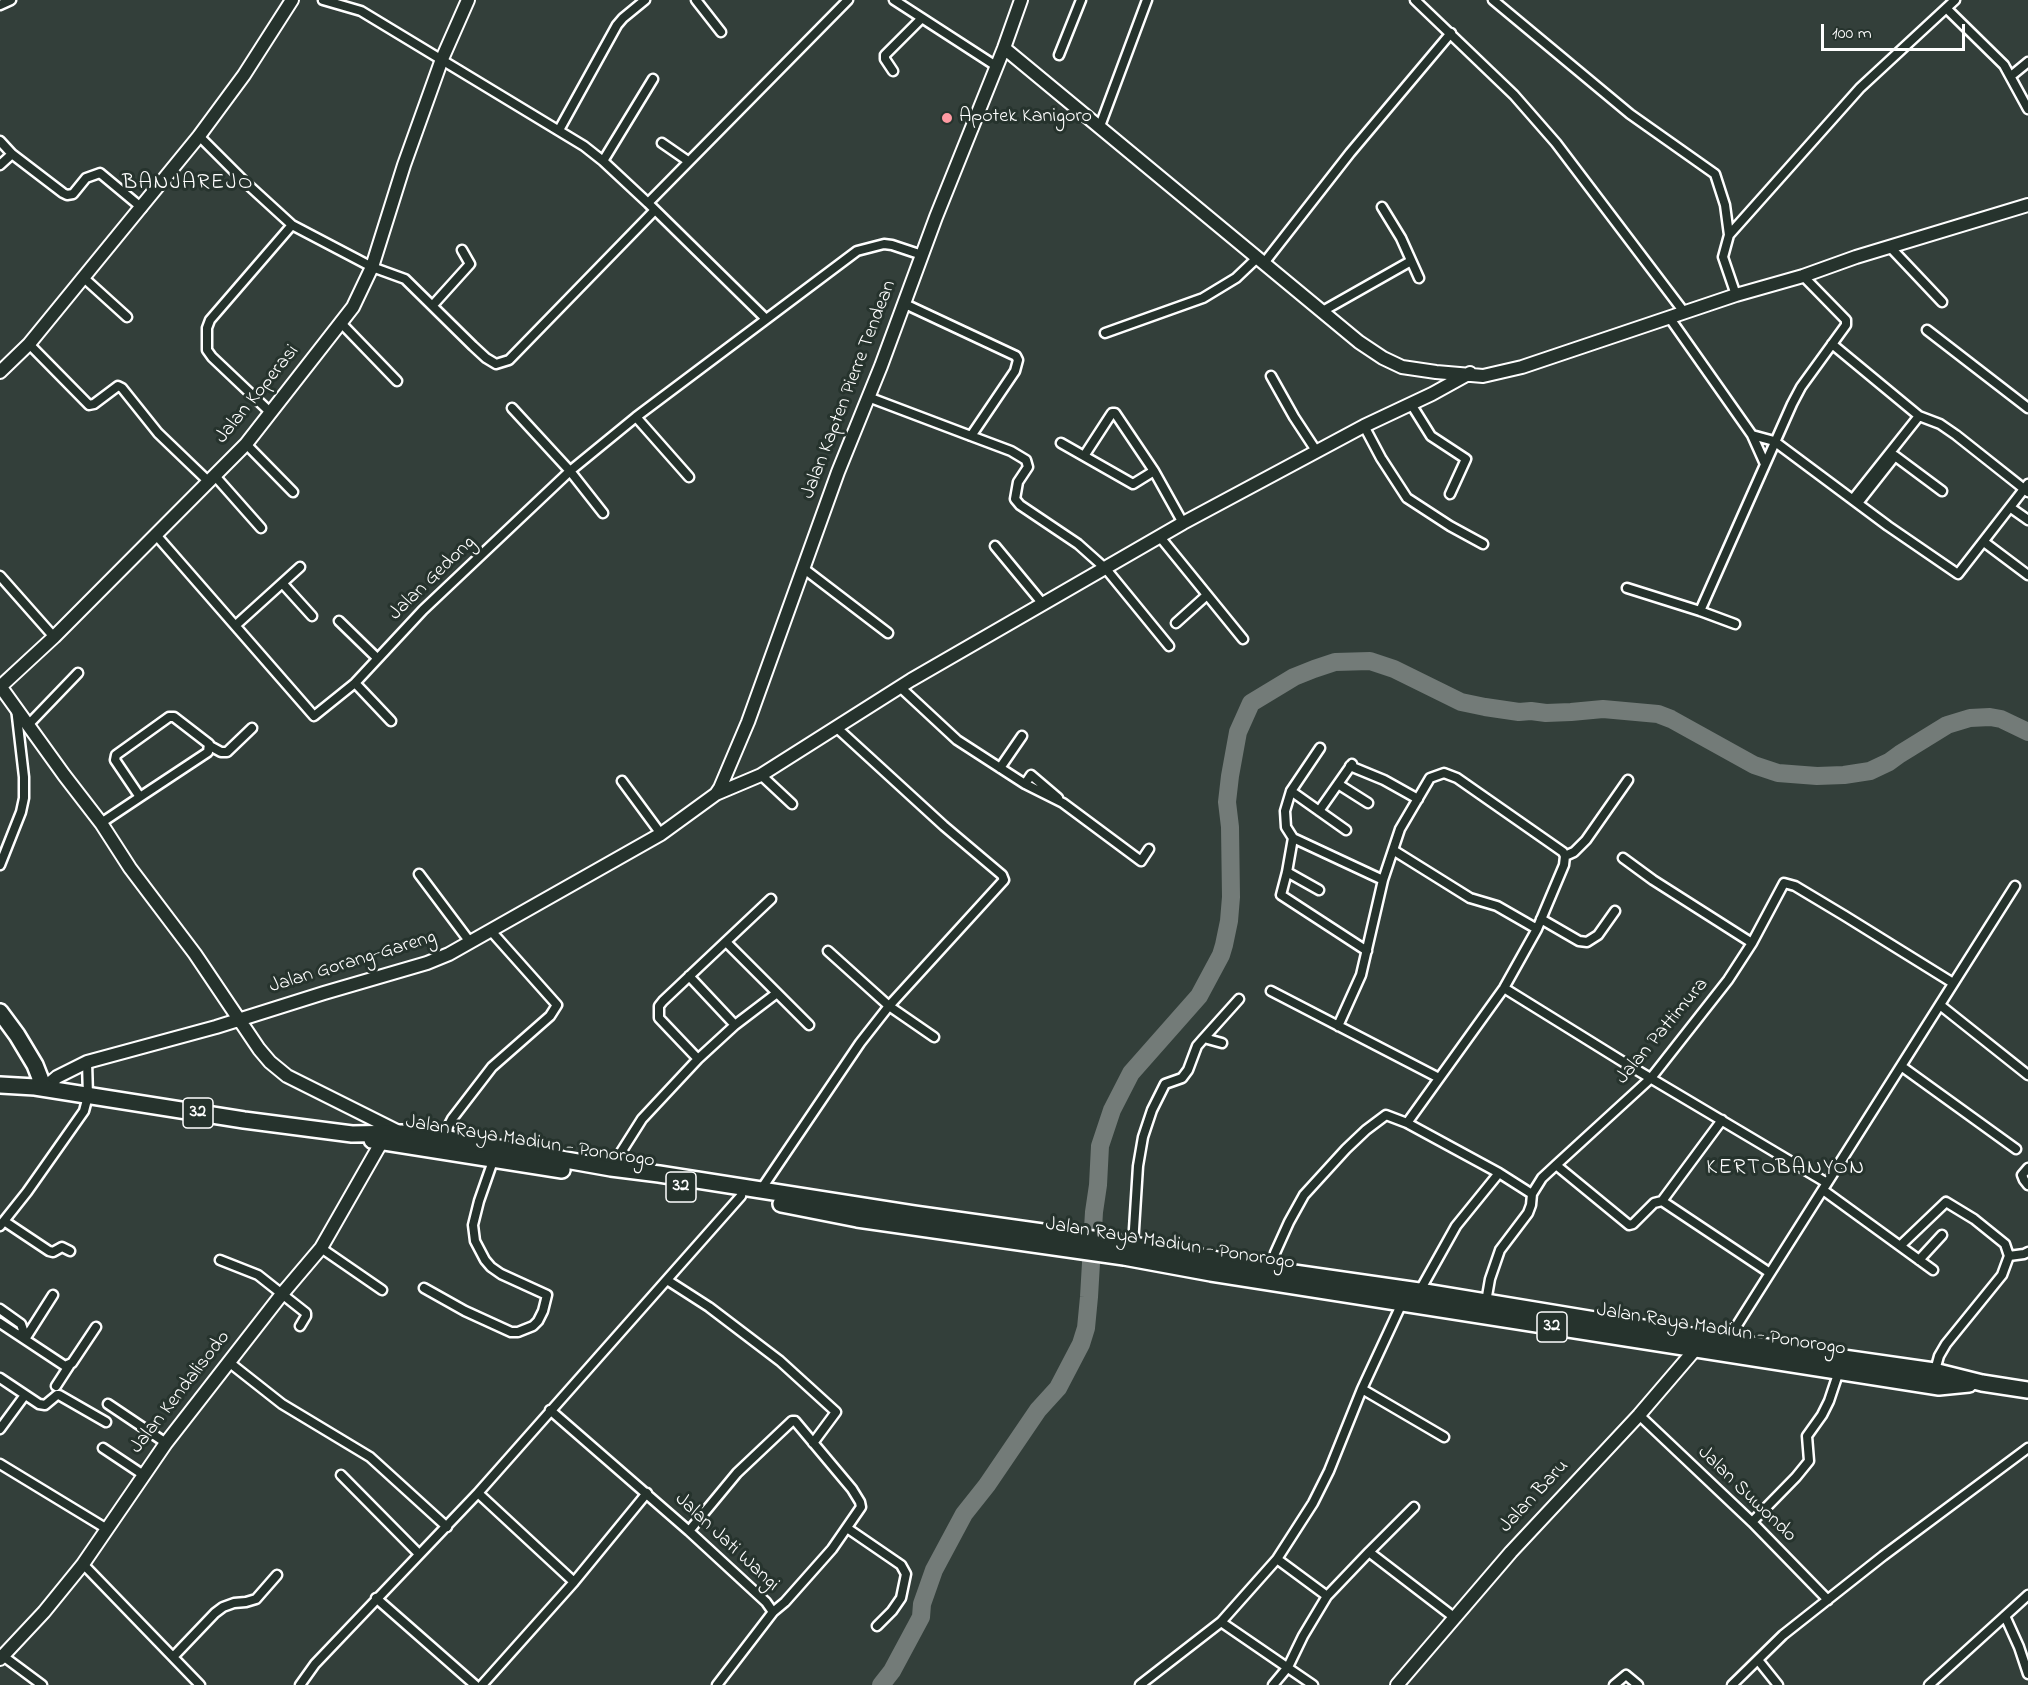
<!DOCTYPE html>
<html>
<head>
<meta charset="utf-8">
<style>
  body { margin:0 }
  #map { position:relative; width:2028px; height:1685px; overflow:hidden; background:#333f3a; font-family:"Indie Flower",sans-serif }
  canvas { display:block }
  .scale { position:absolute; left:1821px; top:24px; width:144px; height:27px; box-sizing:border-box; border:3px solid #fff; border-top:0; padding-left:8px; font-size:18px; line-height:21px; white-space:nowrap; color:#fff; -webkit-text-stroke:4px #26332d; paint-order:stroke }
</style>
</head>
<body>
<div id="map">
<canvas width="2028" height="1685"></canvas>
<div class="scale">100 m</div>
</div>
<script>
const context = document.querySelector('canvas').getContext('2d');
context.lineJoin = 'round';
function poly(rows) {
  const path = new Path2D();
  for (const r of rows) {
    path.moveTo(r[0], r[1]);
    for (let i = 2; i < r.length; i += 2) path.lineTo(r[i], r[i + 1]);
  }
  return path;
}
function stroke(path, color, width, dash) {
  context.strokeStyle = color;
  context.lineWidth = width;
  context.lineCap = dash ? 'butt' : 'round';
  context.setLineDash(dash || []);
  context.stroke(path);
}
function drawText(font, color, halo, rows, align = 'center') {
  context.font = font + ' "Indie Flower",sans-serif';
  context.lineWidth = 6;
  context.setLineDash([]);
  context.textBaseline = 'middle';
  context.strokeStyle = halo;
  context.fillStyle = color;
  for (const [text, x, y, turn = 0] of rows) {
    context.save();
    context.translate(x, y);
    context.rotate((+turn || 0) * Math.PI / 180);
    context.textAlign = isNaN(turn) ? turn : align;
    if (halo) context.strokeText(text, 0, 0);
    context.fillText(text, 0, 0);
    context.restore();
  }
}
const river = poly([
  [881,1685,892,1671,921,1617,922,1604,934,1570,964,1514,987,1485,1038,1410,1058,1388,1081,1344,1086,1328,1089,1297,1094,1212,1098,1185,1100,1146,1112,1110,1131,1073,1199,996,1221,955,1224,945,1229,921,1231,897,1230,827,1227,802,1230,776,1238,732,1251,703,1294,677,1314,669,1335,662,1370,661,1394,669,1461,702,1485,707,1519,712,1531,711,1546,713,1571,712,1603,709,1658,714,1671,719,1754,765,1778,773,1817,776,1844,775,1870,771,1889,762,1900,754,1947,725,1970,718,1990,717,2001,719,2028,732]
]);
const street = poly([
  [323,0,361,11,584,146,603,161,648,203,766,319],
  [696,0,721,32],
  [894,0,996,66],
  [1415,0,1514,95,1556,143,1684,312],
  [1493,0,1630,114,1715,174,1725,205,1729,235],
  [0,5,11,0],
  [1947,9,2004,65,2028,109],
  [1059,55,1081,0],
  [893,71,885,59,885,55,921,19],
  [2011,76,2028,62],
  [1100,126,1147,0],
  [559,130,617,25,623,18,645,0],
  [199,136,245,182,292,225,372,267,405,279,473,346,486,358,496,364,509,360,655,210],
  [0,141,12,154,63,193,67,195,73,194,86,178,100,173,142,208],
  [662,143,688,161],
  [603,161,653,79],
  [0,165,12,154],
  [648,203,848,0],
  [1382,207,1401,238,1419,278],
  [1890,247,1942,302],
  [1264,263,1350,153,1451,33],
  [84,278,127,317],
  [1736,295,1723,257,1729,235,1860,88,1955,0],
  [905,304,1016,356,1018,360,1015,371,971,436,1011,451,1026,460,1028,467,1018,482,1015,499,1020,505,1078,544,1106,569,1169,646],
  [433,305,470,264,462,250],
  [1321,312,1411,261],
  [1669,317,1752,435,1774,441,1888,526,1958,574,2028,484],
  [341,323,397,381],
  [1927,330,2028,408],
  [1105,333,1203,298,1236,278,1257,258],
  [29,344,89,405,94,404,118,386,122,388,158,433,209,482],
  [1832,344,1919,416,1940,424,1956,435,2028,492],
  [1271,376,1294,417,1317,452],
  [868,397,971,436],
  [1411,404,1431,436,1466,459,1450,494],
  [512,408,570,471,603,513],
  [270,412,212,357,207,350,207,328,210,320,292,225],
  [636,417,689,477],
  [1364,426,1381,458,1407,498,1450,526,1483,544],
  [1752,435,1765,464],
  [1061,443,1133,484,1154,471],
  [246,444,293,492],
  [1084,456,1110,416,1112,413,1115,413,1154,471,1183,523],
  [215,476,261,528],
  [1853,499,1919,416],
  [1858,503,1895,456,1942,491],
  [2011,508,2028,520],
  [156,535,314,716,355,683,423,610,570,471,636,417,857,251,884,244,892,245,922,255],
  [1160,537,1243,639],
  [1984,542,2028,575],
  [995,546,1043,604],
  [803,568,888,633],
  [0,576,54,637],
  [283,584,312,616],
  [1627,588,1700,611,1735,624],
  [1700,611,1792,404,1801,387,1846,325,1846,320,1803,276],
  [339,621,377,658],
  [1176,623,1207,595],
  [236,625,300,567],
  [355,683,391,721],
  [900,687,957,740,1025,784,1063,803,1141,861,1149,849],
  [29,724,78,673],
  [210,746,221,752,227,752,252,728],
  [1320,748,1291,791,1285,811,1286,827,1293,838,1383,880],
  [1350,766,1384,780,1418,799],
  [1000,768,1022,736],
  [761,775,792,804],
  [622,781,661,834],
  [1025,784,1031,775,1058,798],
  [1338,784,1368,803],
  [1291,791,1346,830],
  [1319,811,1352,764],
  [101,823,140,797,208,752,209,744,174,717,169,717,116,755,115,760,140,797],
  [1293,838,1287,872,1281,895,1367,951],
  [1393,850,1470,898,1497,906,1537,929],
  [1565,856,1574,852,1586,840,1628,780],
  [1623,858,1653,880,1752,943],
  [0,865,21,812,24,798,24,777,16,708],
  [1287,872,1319,890],
  [419,874,470,942],
  [1541,919,1579,941,1587,942,1598,935,1615,911],
  [727,943,809,1025],
  [828,951,889,1006,934,1037],
  [689,976,735,1025],
  [1504,988,1625,1063,1827,1183],
  [1271,991,1439,1078],
  [1940,1005,2028,1075],
  [1338,1026,1361,975,1383,880,1400,829,1430,778,1444,773,1457,778,1563,852,1565,856],
  [1204,1038,1239,999],
  [698,1059,659,1018,659,1006,663,1001,771,899],
  [1901,1066,2016,1149],
  [1407,1123,1504,988,1537,929,1564,865,1565,856],
  [442,1138,452,1119,492,1067,550,1016,557,1005,491,931],
  [1556,1165,1629,1225,1633,1224,1654,1203,1662,1201,1770,1273],
  [611,1168,642,1119,698,1059,735,1025,777,993],
  [2028,1168,2022,1175,2024,1180,2028,1185],
  [1823,1190,1933,1270],
  [760,1191,860,1043,889,1006,1004,880,1002,875,944,826,837,728],
  [1662,1201,1722,1120],
  [4,1221,49,1251,53,1252,62,1247,70,1251],
  [0,1226,27,1192,84,1111,88,1096,87,1062],
  [1133,1245,1138,1166,1143,1137,1152,1110,1165,1084,1182,1078,1188,1070,1197,1046,1204,1038,1222,1043],
  [1900,1246,1946,1202,1974,1219,2005,1244,2009,1256,2002,1275,1946,1344,1939,1356,1934,1374],
  [321,1248,382,1290],
  [2009,1256,2024,1254,2028,1252],
  [220,1260,258,1275,306,1313,306,1316,300,1326],
  [1919,1260,1942,1235],
  [1273,1270,1275,1253,1289,1222,1304,1195,1346,1149,1366,1130,1386,1115,1407,1123,1499,1173,1532,1194,1542,1178,1556,1165,1651,1078,1728,980,1752,943,1784,883,1795,886,1845,916,1953,983],
  [667,1280,709,1307,780,1361,836,1412,813,1443],
  [424,1288,465,1311,511,1332,518,1332,533,1326,538,1321,543,1311,547,1295,501,1274,491,1267,485,1260,475,1241,473,1225,479,1201,494,1158],
  [1418,1294,1456,1226,1499,1173],
  [1486,1302,1490,1279,1500,1250,1528,1213,1531,1205,1532,1194],
  [0,1309,21,1324,23,1330,20,1336],
  [0,1323,65,1366,72,1363,96,1327],
  [25,1339,53,1295],
  [1727,1341,2015,886],
  [230,1363,282,1404,370,1457,447,1527],
  [0,1378,39,1404,45,1405,57,1395,59,1395,106,1422],
  [56,1386,69,1366],
  [1362,1389,1444,1437],
  [108,1404,166,1443],
  [550,1410,689,1531,766,1602,773,1612,785,1602,832,1549,861,1507,860,1502,852,1489,795,1421,792,1421,737,1473,689,1531],
  [1639,1415,1752,1522,1828,1600],
  [0,1429,25,1395],
  [103,1448,142,1474],
  [0,1464,107,1529],
  [341,1475,419,1554],
  [478,1493,574,1582],
  [1752,1522,1796,1477,1809,1461,1807,1436,1822,1415,1829,1401,1840,1368],
  [847,1528,901,1565,906,1574,901,1598,892,1611,877,1626],
  [1369,1552,1414,1507],
  [1277,1559,1327,1596],
  [83,1564,200,1685],
  [376,1598,475,1685],
  [2005,1616,2019,1647,2028,1674],
  [1221,1622,1313,1685],
  [3,1656,42,1685],
  [173,1657,215,1613,223,1607,234,1603,246,1602,256,1599,277,1575],
  [1758,1660,1778,1685],
  [300,1685,315,1664,478,1493,741,1196],
  [482,1685,574,1582,647,1493],
  [717,1685,773,1612],
  [1140,1685,1221,1622,1277,1559,1313,1503,1329,1471,1362,1389,1402,1303],
  [1273,1685,1288,1667,1303,1636,1327,1596,1369,1552,1455,1618],
  [1614,1685,1626,1675,1638,1685],
  [1732,1685,1783,1635,1883,1556,2028,1448],
  [1929,1685,2028,1595]
]);
const secondary = poly([
  [1004,48,1359,342,1383,358,1402,367,1436,372,1483,376,1522,367,1736,295,1803,276,1856,257,2028,205],
  [0,372,29,344,199,136,244,75,292,0],
  [0,686,64,775,101,823,130,868,195,954,259,1049,270,1062,287,1076,399,1132],
  [0,687,54,637,246,444,353,307,372,267,404,165,442,59,468,0],
  [716,794,720,788,748,722,838,472,881,366,936,217,1004,48,1021,0],
  [44,1088,57,1077,87,1062,216,1027,324,993,427,963,449,954,661,834,716,794,761,775,911,680,1183,523,1364,426,1432,394,1470,373],
  [0,1659,44,1612,83,1564,166,1443,282,1294,321,1248,381,1143],
  [1397,1685,1511,1552,1639,1415,1699,1345]
]);
const highway = poly([
  [0,1012,17,1035,35,1065,44,1088],
  [0,1085,35,1087,244,1120,352,1134,401,1133,442,1138,611,1168,659,1174,914,1214,1128,1244,1273,1270,1419,1291,1704,1338,1934,1371,1982,1383,2028,1390],
  [372,1140,562,1170],
  [781,1204,857,1219,1124,1257,1211,1273,1939,1387,1969,1384]
]);
const markers = [
  [947,118,6,"#ff9aa2"]
];
const shields = [
  [198,1113,30],
  [681,1187,30],
  [1552,1327,30]
];
const shieldNames = [
  ["32",198,1113],
  ["32",681,1187],
  ["32",1552,1327]
];
const poiNames = [
  ["Apotek Kanigoro",959,118]
];
const streetNames = [
  ["Jalan Kapten Pierre Tendean",850,390,-69],
  ["Jalan Koperasi",258,395,-51],
  ["Jalan Gedong",433,579,-44],
  ["Jalan Gorang-Gareng",353,963,-17],
  ["Jalan Pattimura",1663,1032,-50],
  ["Jalan Raya Madiun - Ponorogo",530,1143,9],
  ["Jalan Raya Madiun - Ponorogo",1170,1245,9],
  ["Jalan Raya Madiun - Ponorogo",1721,1331,9],
  ["Jalan Kendalisodo",181,1393,-52],
  ["Jalan Suwondo",1746,1495,44],
  ["Jalan Baru",1535,1497,-47],
  ["Jalan Jati Wangi",726,1543,43]
];
const quarterNames = [
  ["BANJAREJO",188,184],
  ["KERTOBANYON",1786,1169]
];
stroke(river, '#737b78', 18);
stroke(street, '#fff', 13);
stroke(secondary, '#fff', 16);
stroke(highway, '#fff', 20);
stroke(street, '#26332d', 8);
stroke(secondary, '#26332d', 12);
stroke(highway, '#26332d', 15);
for (const [x, y, r, color] of markers) {
  const dot = new Path2D();
  dot.arc(x, y, r, 0, 2 * Math.PI);
  context.fillStyle = color;
  context.fill(dot);
  stroke(dot, '#26332d', 2);
}
for (const [x, y, w] of shields) {
  const box = new Path2D();
  box.roundRect(x - w / 2, y - 15, w, 30, 4.5);
  context.fillStyle = '#26332d';
  context.fill(box);
  stroke(box, '#fff', 1.5);
}
drawText('bold 18px', '#fff', null, shieldNames);
drawText('20px', '#fff', '#26332d', poiNames, 'left');
drawText('20px', '#fff', '#26332d', streetNames);
context.letterSpacing = '1.5px';
drawText('22px', '#fff', '#26332d', quarterNames);
context.letterSpacing = '0px';
</script>
</body>
</html>
